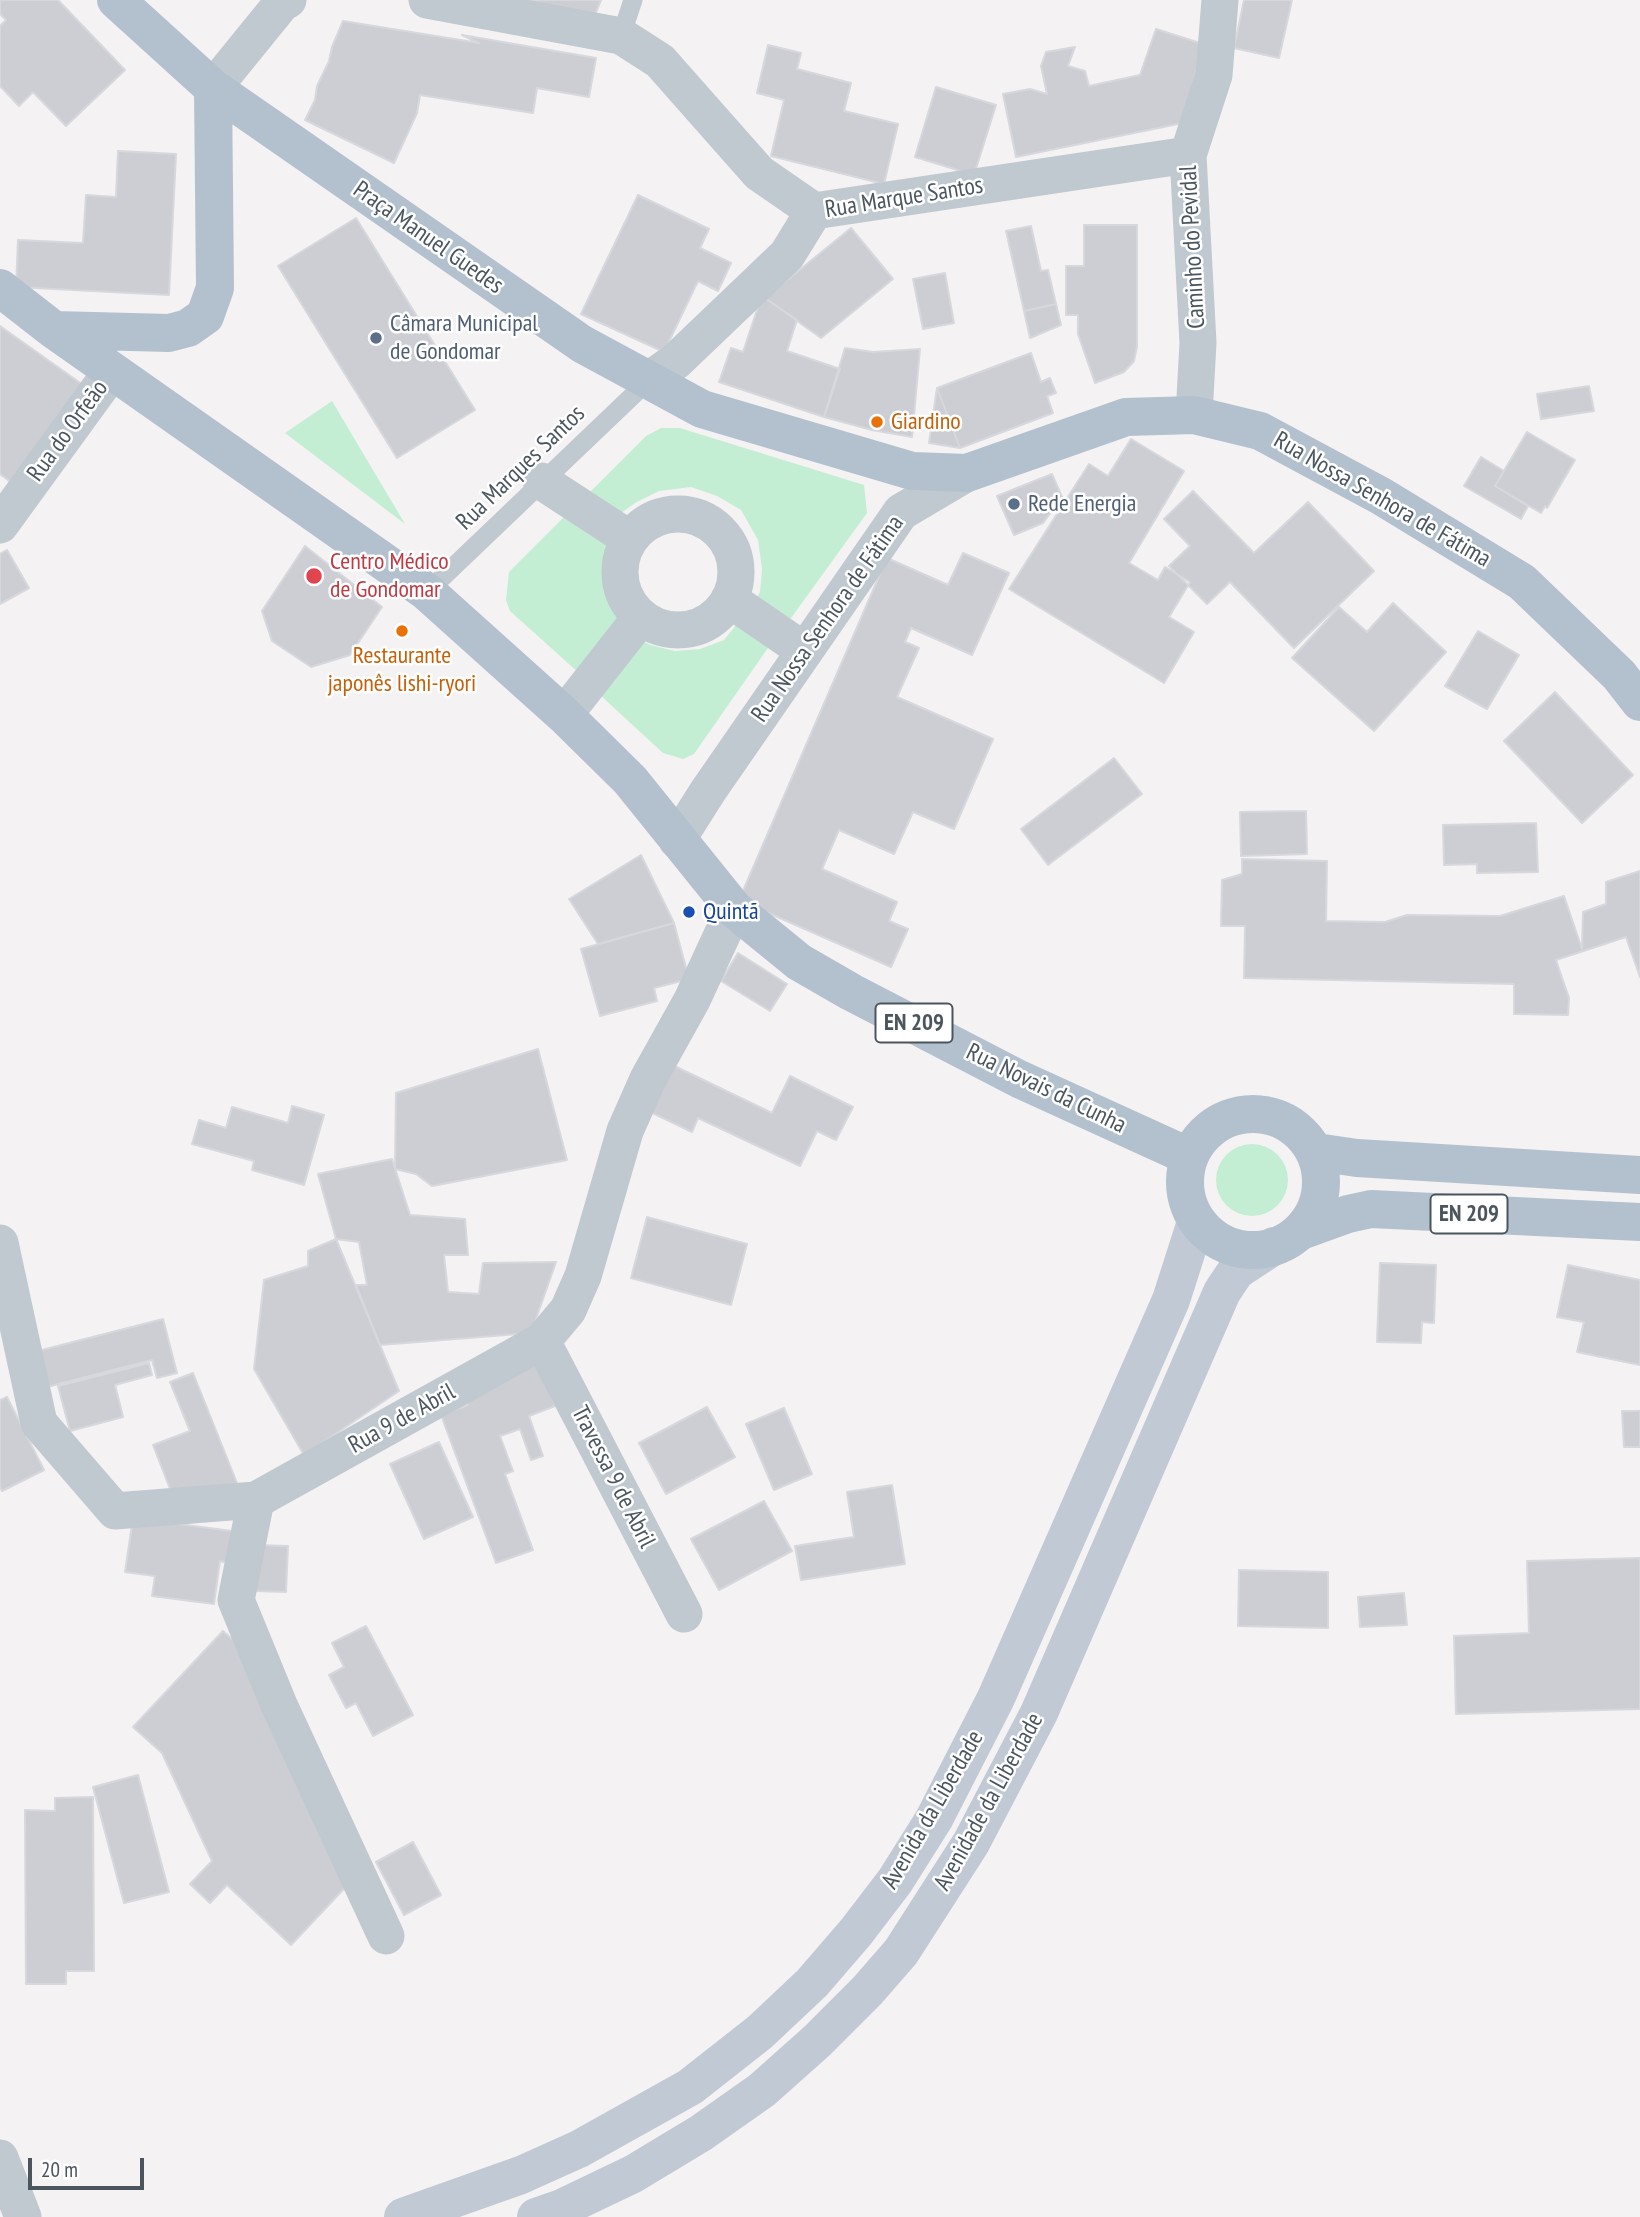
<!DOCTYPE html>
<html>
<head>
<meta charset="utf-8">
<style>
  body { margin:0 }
  #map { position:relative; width:1640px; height:2217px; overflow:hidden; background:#f4f2f2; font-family:"PT Sans Narrow",sans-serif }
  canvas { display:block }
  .scale { position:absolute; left:28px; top:2158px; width:116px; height:32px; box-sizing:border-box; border:4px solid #4a555e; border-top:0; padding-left:9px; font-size:21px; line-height:24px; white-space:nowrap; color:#4a555e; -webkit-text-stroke:5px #fff; paint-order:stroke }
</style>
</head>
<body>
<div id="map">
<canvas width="1640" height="2217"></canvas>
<div class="scale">20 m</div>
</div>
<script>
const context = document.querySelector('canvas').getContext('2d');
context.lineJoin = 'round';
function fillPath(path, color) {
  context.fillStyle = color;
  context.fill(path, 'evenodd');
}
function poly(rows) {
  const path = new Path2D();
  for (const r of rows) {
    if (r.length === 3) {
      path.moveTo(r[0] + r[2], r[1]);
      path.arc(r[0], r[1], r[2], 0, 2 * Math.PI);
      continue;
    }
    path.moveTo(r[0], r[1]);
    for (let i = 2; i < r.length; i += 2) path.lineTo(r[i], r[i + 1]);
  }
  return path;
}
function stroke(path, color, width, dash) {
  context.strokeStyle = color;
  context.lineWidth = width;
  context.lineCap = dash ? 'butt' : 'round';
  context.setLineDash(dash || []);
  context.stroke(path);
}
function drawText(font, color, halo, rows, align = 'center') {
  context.font = font + ' "PT Sans Narrow",sans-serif';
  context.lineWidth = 5;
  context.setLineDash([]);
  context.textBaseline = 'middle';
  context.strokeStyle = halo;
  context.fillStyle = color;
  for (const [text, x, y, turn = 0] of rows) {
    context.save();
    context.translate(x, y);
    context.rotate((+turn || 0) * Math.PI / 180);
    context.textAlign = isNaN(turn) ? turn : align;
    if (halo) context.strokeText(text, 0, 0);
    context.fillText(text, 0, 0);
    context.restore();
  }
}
const green = poly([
  [332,401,405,524,285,433],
  [661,428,680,428,864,485,867,513,786,625,753,605,760,592,762,569,758,540,741,510,717,496,691,487,659,491,635,503,617,516,584,498,646,436],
  [567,514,608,542,603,567,603,586,611,606,622,623,580,674,510,611,506,600,509,572],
  [737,624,770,645,694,754,683,759,663,753,600,695,640,639,650,645,675,651,700,649,724,640],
  [1252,1180,36]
]);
const building = poly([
  [0,0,58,0,125,70,66,126,33,92,19,106,0,86,0,26,6,20,0,14,0,0],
  [499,0,601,0,586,37,499,0],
  [1244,0,1292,0,1279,58,1234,48,1244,0],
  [343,21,479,43,462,35,596,58,589,97,537,88,533,113,420,95,417,113,394,163,305,120,315,100,317,86,329,61,332,47,343,21],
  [1156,29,1203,44,1183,123,1016,157,1003,94,1030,89,1047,94,1041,66,1046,52,1075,47,1068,66,1085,71,1089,86,1140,75,1156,29],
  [768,45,801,53,797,69,851,83,844,111,898,124,884,184,771,156,784,100,757,93,768,45],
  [936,87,996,105,974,175,915,157,936,87],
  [118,151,176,154,169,295,16,287,18,240,83,243,86,195,116,197,118,151],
  [638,195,709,229,700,248,731,263,718,291,698,281,664,352,581,314,638,195],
  [356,218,475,410,397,458,278,266,356,218],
  [1084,225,1137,225,1137,346,1134,361,1124,372,1095,383,1078,334,1078,315,1066,315,1066,266,1084,266,1084,225],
  [1031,226,1041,271,1048,270,1056,304,1024,311,1006,231,1031,226],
  [851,228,893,279,821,338,765,298,851,228],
  [945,273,954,323,923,329,913,279,945,273],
  [765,298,797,320,787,351,840,369,824,417,719,382,731,348,743,352,759,304,765,298],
  [1056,304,1061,325,1030,338,1024,311,1056,304],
  [0,326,86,387,16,486,0,474,0,326],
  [845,348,873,352,920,349,912,437,872,430,824,417,845,348],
  [1031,353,1041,382,1050,378,1056,393,1047,396,1053,413,960,448,937,388,1031,353],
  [1589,386,1594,411,1541,419,1537,394,1589,386],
  [937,388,960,448,929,443,937,388],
  [1527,432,1575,460,1547,508,1545,506,1541,513,1495,486,1527,432],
  [1131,439,1184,471,1129,563,1158,580,1165,567,1190,582,1169,617,1194,632,1164,683,1009,589,1089,464,1108,476,1131,439],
  [1481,457,1504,471,1495,486,1528,506,1521,519,1464,486,1481,457],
  [1052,474,1062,497,1043,523,1014,535,997,496,1052,474],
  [1193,491,1254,553,1308,502,1374,571,1294,648,1230,582,1207,604,1169,566,1190,546,1164,519,1193,491],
  [305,546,382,607,350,655,311,667,272,641,262,611,305,546],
  [7,550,29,588,0,604,0,554,7,550],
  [963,553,1009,573,972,655,911,628,905,642,919,648,897,697,993,739,954,829,913,812,894,854,839,830,822,869,897,902,889,921,908,929,891,967,739,900,887,558,948,585,963,553],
  [1393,603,1446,652,1374,731,1292,658,1339,607,1367,632,1393,603],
  [1478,631,1519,655,1487,709,1445,686,1478,631],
  [1555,692,1633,775,1582,823,1504,741,1555,692],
  [1114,758,1142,794,1048,865,1021,829,1114,758],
  [1306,811,1307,854,1241,856,1240,812,1306,811],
  [1536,823,1538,872,1477,873,1477,864,1444,865,1443,825,1536,823],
  [641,855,674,923,598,944,569,899,641,855],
  [1242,859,1327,861,1326,921,1385,922,1407,915,1500,916,1564,896,1582,949,1583,912,1606,904,1606,882,1640,871,1640,977,1626,937,1556,960,1569,998,1568,1015,1514,1014,1514,984,1244,978,1245,926,1221,926,1222,880,1242,874,1242,859],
  [674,923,689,979,654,988,657,1001,600,1016,581,949,674,923],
  [738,953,787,984,770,1011,721,981,738,953],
  [538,1049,567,1160,432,1186,416,1174,395,1169,396,1093,538,1049],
  [664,1061,772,1113,790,1076,853,1107,836,1140,817,1131,800,1166,698,1118,692,1132,642,1108,664,1061],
  [292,1106,324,1115,304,1185,252,1170,254,1161,192,1144,199,1120,226,1128,232,1107,288,1123,292,1106],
  [392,1159,410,1215,465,1219,468,1255,444,1255,448,1292,479,1294,483,1263,556,1262,531,1333,380,1345,356,1285,367,1285,359,1242,336,1239,318,1174,392,1159],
  [647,1217,747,1244,731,1305,631,1278,647,1217],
  [336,1239,399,1391,304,1455,254,1369,264,1280,308,1266,308,1251,336,1239],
  [1380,1263,1436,1265,1434,1323,1422,1322,1421,1343,1377,1342,1380,1263],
  [1568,1265,1640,1280,1640,1365,1577,1352,1584,1322,1557,1317,1568,1265],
  [163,1319,177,1373,157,1378,152,1360,47,1387,38,1351,163,1319],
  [537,1358,555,1406,529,1416,543,1456,531,1460,520,1429,500,1436,513,1471,505,1474,533,1550,496,1563,441,1415,468,1405,461,1386,537,1358],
  [149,1363,152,1375,115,1385,123,1417,70,1431,58,1386,149,1363],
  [193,1373,239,1488,179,1512,153,1445,190,1431,170,1382,193,1373],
  [7,1397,44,1470,2,1491,0,1487,0,1400,7,1397],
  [707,1407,735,1457,666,1494,639,1443,707,1407],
  [784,1408,812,1474,774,1490,746,1424,784,1408],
  [1622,1411,1640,1411,1640,1447,1624,1447,1622,1411],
  [439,1442,473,1517,424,1539,390,1464,439,1442],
  [892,1485,905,1564,801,1580,795,1546,854,1537,847,1492,892,1485],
  [764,1501,792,1551,719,1590,691,1539,764,1501],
  [133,1518,232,1531,228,1563,220,1561,214,1604,152,1596,155,1576,125,1572,133,1518],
  [255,1545,288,1546,286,1592,254,1591,255,1545],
  [1640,1558,1640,1709,1456,1714,1454,1636,1529,1633,1527,1561,1640,1558],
  [1239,1570,1328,1572,1328,1628,1238,1626,1239,1570],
  [1404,1593,1407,1625,1360,1627,1358,1597,1404,1593],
  [366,1626,413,1715,373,1736,356,1703,346,1708,329,1675,344,1667,332,1643,366,1626],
  [223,1631,241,1647,356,1876,291,1945,227,1885,210,1903,190,1884,212,1861,162,1753,133,1727,223,1631],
  [138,1775,169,1892,124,1903,93,1787,138,1775],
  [93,1797,94,1971,66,1971,66,1984,26,1984,25,1810,55,1811,55,1798,93,1797],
  [413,1842,441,1895,404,1915,376,1862,413,1842]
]);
const lane = poly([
  [621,36,633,0],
  [427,592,649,380]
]);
const street = poly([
  [427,0,621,36,660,61,759,173,814,211],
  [213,88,282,3,288,0],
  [814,211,1188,155],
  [649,380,676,361,787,255,814,211],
  [1194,415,1198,343,1188,155,1214,75,1220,0],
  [541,481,630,539],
  [678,572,58],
  [0,525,112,371],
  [729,599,805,651],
  [564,715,641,617],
  [677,840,708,791,901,512,967,473],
  [0,1243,39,1423,115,1511,256,1500],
  [542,1341,684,1614],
  [386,1936,279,1705,236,1600,256,1500,542,1341,568,1310,583,1276,625,1131,648,1079,692,1000,734,909],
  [0,2158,23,2217]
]);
const secondary = poly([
  [403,2217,521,2175,579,2149,690,2087,760,2032,812,1983,856,1932,895,1881,934,1819,996,1698,1171,1300,1196,1222],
  [536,2217,562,2208,633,2174,701,2133,762,2090,817,2041,867,1991,901,1952,971,1843,1039,1713,1222,1292,1236,1271,1274,1246]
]);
const primary = poly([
  [116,0,213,88,252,115,582,344,702,409,912,471,967,473,1126,417,1194,415,1260,431,1381,496,1522,582,1619,675,1640,702],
  [0,288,54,330,427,592,564,715,630,780,734,909,799,962,851,992,1019,1079,1188,1156],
  [54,330,169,333,188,328,205,316,215,288,213,88],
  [1253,1182,68],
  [1316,1152,1357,1158,1640,1175],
  [1301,1231,1348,1214,1371,1209,1640,1222]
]);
const markers = [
  [376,338,7,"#5c6f8a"],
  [877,422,7,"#e8710a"],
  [1014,504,7,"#5c6f8a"],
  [314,576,9,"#e0444e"],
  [402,631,7,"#e8710a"],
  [689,912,7,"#1a4fb4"]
];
const shields = [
  [914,1023,77],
  [1469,1214,77]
];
const shieldNames = [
  ["EN 209",914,1023],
  ["EN 209",1469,1214]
];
const streetNames = [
  ["Rua Marque Santos",904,198,-9],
  ["Praça Manuel Guedes",428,238,35],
  ["Caminho do Pevidal",1193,247,-93],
  ["Rua do Orfeão",68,431,-54],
  ["Rua Marques Santos",521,468,-44],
  ["Rua Nossa Senhora de Fátima",1382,500,30],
  ["Rua Nossa Senhora de Fátima",828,619,-55],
  ["Rua Novais da Cunha",1046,1089,26],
  ["Rua 9 de Abril",402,1419,-29],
  ["Travessa 9 de Abril",613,1477,63],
  ["Avenidade da Liberdade",989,1802,-61],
  ["Avenida da Liberdade",933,1810,-60]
];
const serviceNames = [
  ["Câmara Municipal",390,324],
  ["de Gondomar",390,352],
  ["Rede Energia",1028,504]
];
const foodNames = [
  ["Giardino",891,422],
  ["Restaurante",402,656,"center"],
  ["japonês lishi-ryori",402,684,"center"]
];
const healthNames = [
  ["Centro Médico",330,562],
  ["de Gondomar",330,590]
];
const transitNames = [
  ["Quintã",703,912]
];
fillPath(green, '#c4eed4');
fillPath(building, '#ccced4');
stroke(building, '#d6d8dd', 2);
stroke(lane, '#c0c9cf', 19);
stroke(street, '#c0c9cf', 37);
stroke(secondary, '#c1cad4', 38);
stroke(primary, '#b3c1ce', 38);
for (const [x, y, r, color] of markers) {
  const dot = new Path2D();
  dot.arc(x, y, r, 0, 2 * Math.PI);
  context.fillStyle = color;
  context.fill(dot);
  stroke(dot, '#fff', 2.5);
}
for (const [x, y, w] of shields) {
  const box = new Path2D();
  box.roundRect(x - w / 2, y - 19.5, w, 39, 5);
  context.fillStyle = '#fff';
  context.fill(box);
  stroke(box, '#4a555e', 2);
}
drawText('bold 23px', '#4a555e', null, shieldNames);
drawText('24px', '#4a555e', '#fff', streetNames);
drawText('24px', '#4e5e75', '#fff', serviceNames, 'left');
drawText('24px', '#c56008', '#fff', foodNames, 'left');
drawText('24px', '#be3a42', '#fff', healthNames, 'left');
drawText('24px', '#164399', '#fff', transitNames, 'left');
</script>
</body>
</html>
